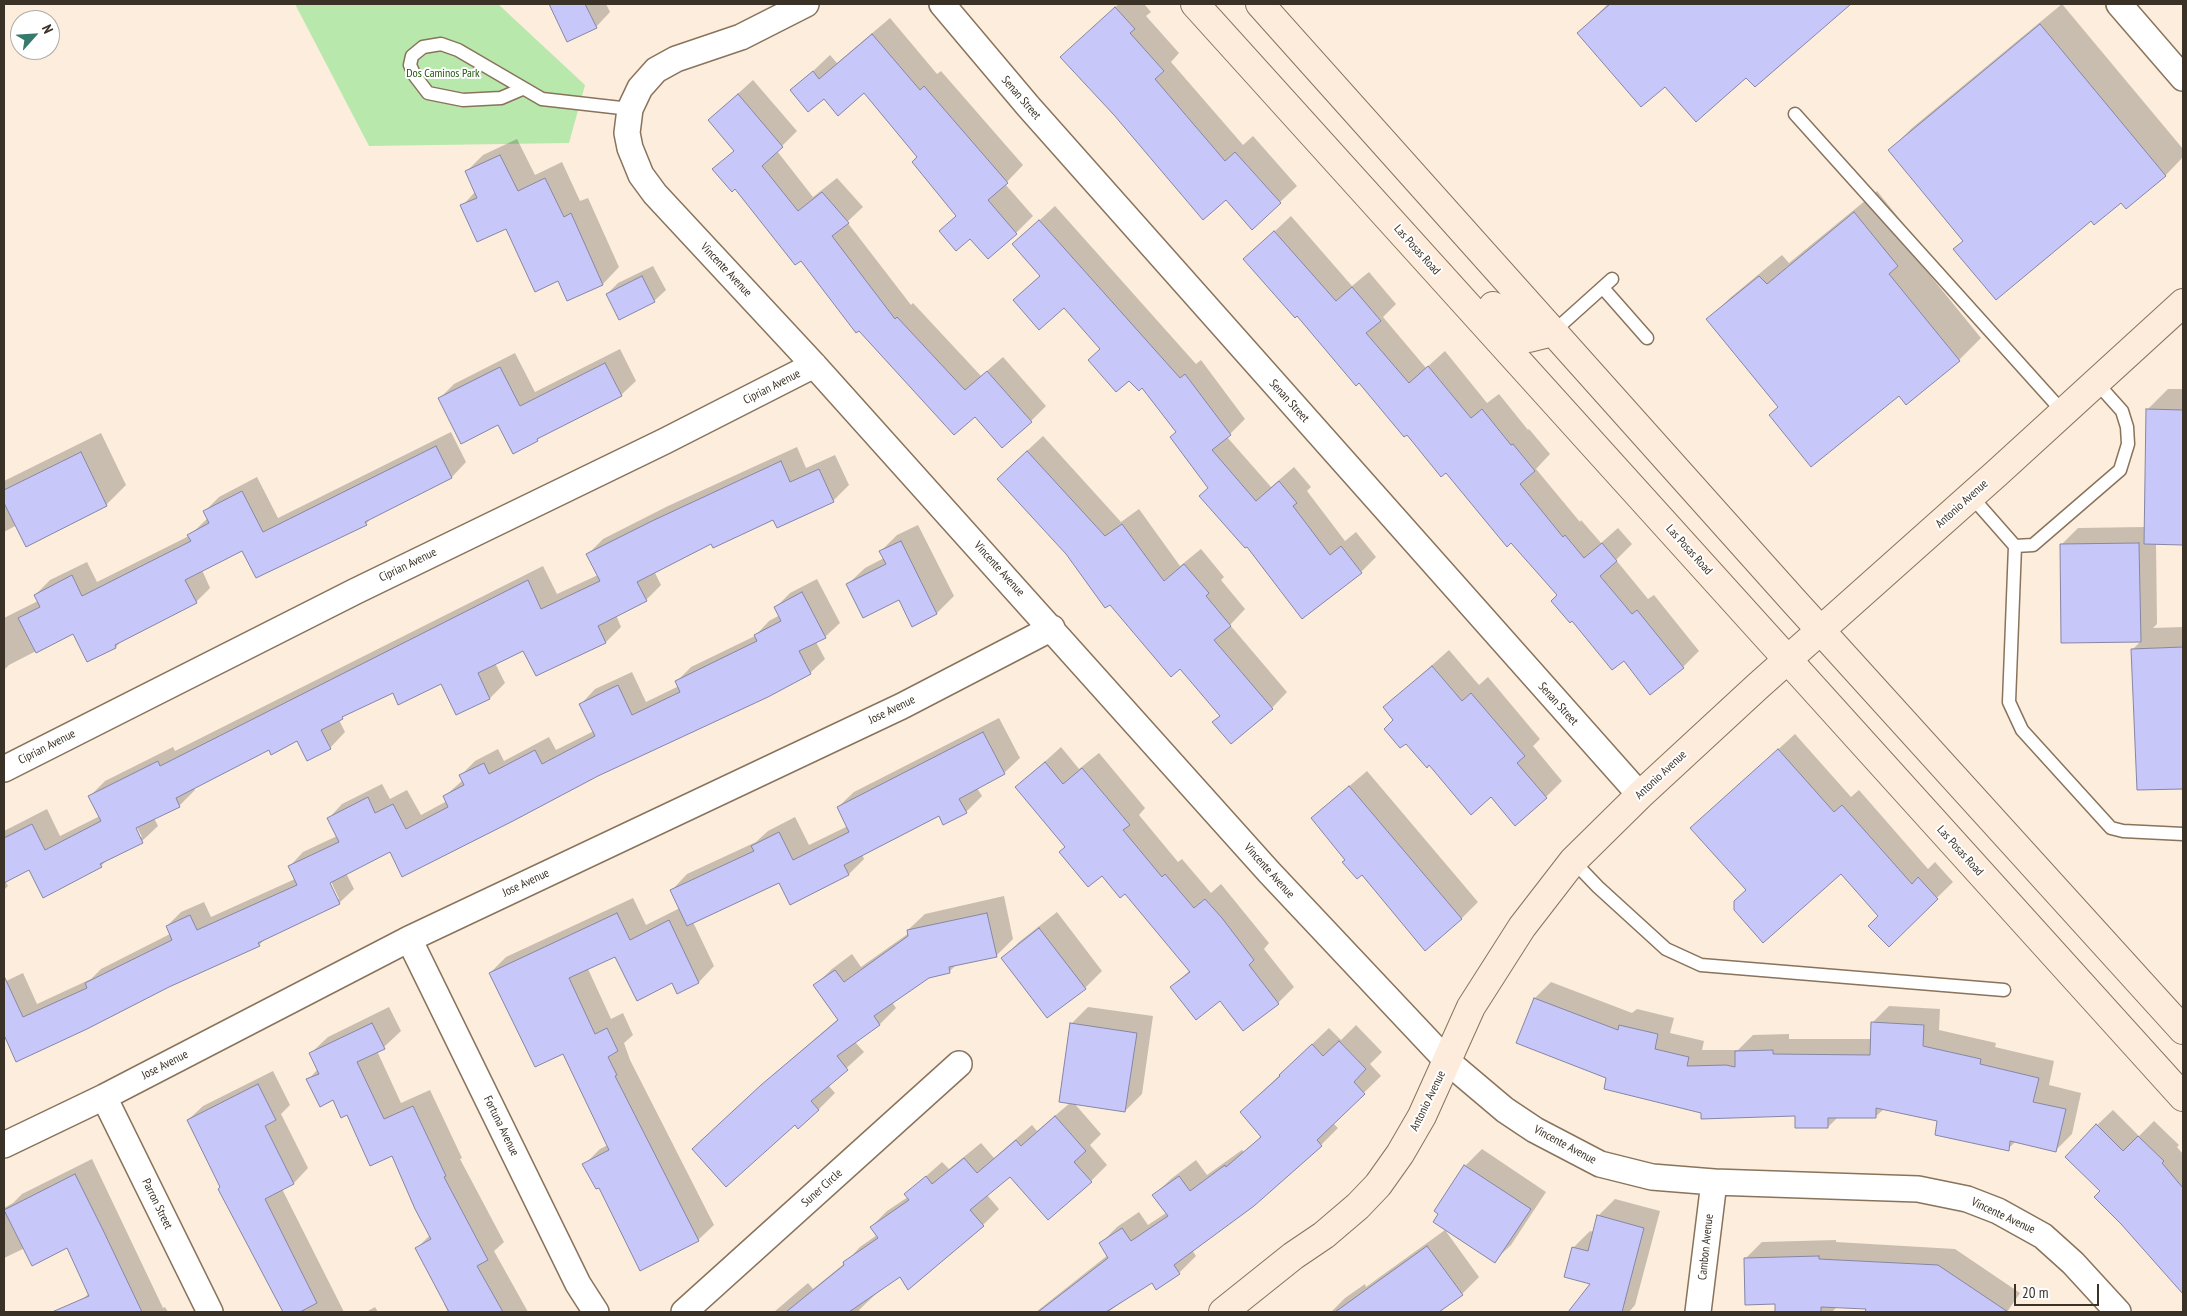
<!DOCTYPE html>
<html>
<head>
<meta charset="utf-8">
<style>
  body { margin:0 }
  #map { position:relative; width:2187px; height:1316px; overflow:hidden; background:#fceddd; font-family:"PT Sans Narrow",sans-serif }
  canvas { display:block }
  .frame { position:absolute; inset:0; border:5px solid #3b3227; pointer-events:none }
  .north { position:absolute; left:10px; top:10px; width:50px; height:50px; box-sizing:border-box; background:#fff; border:1px solid #b1ada9; border-radius:50%; rotate:64deg; font-size:14px; font-weight:700; line-height:20px; text-align:center; color:#3b3227 }
  .north::after { content:''; display:block; margin:auto; width:18px; height:22px; background:#377a6c; clip-path:polygon(50% 0,100% 100%,50% 72%,0 100%) }
  .scale { position:absolute; left:2014px; top:1284px; width:85px; height:22px; box-sizing:border-box; border:2px solid #3b3227; border-top:0; padding-left:6px; font-size:15px; line-height:18px; white-space:nowrap; color:#3b3227; -webkit-text-stroke:4px #fff; paint-order:stroke }
</style>
</head>
<body>
<div id="map">
<canvas width="2187" height="1316"></canvas>
<div class="frame"></div>
<div class="north">N</div>
<div class="scale">20 m</div>
</div>
<script>
const context = document.querySelector('canvas').getContext('2d');
context.lineJoin = 'round';
function fillPath(path, color) {
  context.fillStyle = color;
  context.fill(path, 'evenodd');
}
function poly(rows) {
  const path = new Path2D();
  for (const r of rows) {
    path.moveTo(r[0], r[1]);
    for (let i = 2; i < r.length; i += 2) path.lineTo(r[i], r[i + 1]);
  }
  return path;
}
function stroke(path, color, width, dash) {
  context.strokeStyle = color;
  context.lineWidth = width;
  context.lineCap = dash ? 'butt' : 'round';
  context.setLineDash(dash || []);
  context.stroke(path);
}
function drawText(font, color, halo, rows, align = 'center') {
  context.font = font + ' "PT Sans Narrow",sans-serif';
  context.lineWidth = 4;
  context.setLineDash([]);
  context.textBaseline = 'middle';
  context.strokeStyle = halo;
  context.fillStyle = color;
  for (const [text, x, y, turn = 0] of rows) {
    context.save();
    context.translate(x, y);
    context.rotate((+turn || 0) * Math.PI / 180);
    context.textAlign = isNaN(turn) ? turn : align;
    if (halo) context.strokeText(text, 0, 0);
    context.fillText(text, 0, 0);
    context.restore();
  }
}
const green = poly([
  [295,4,498,4,585,85,569,143,369,146]
]);
const shadow = poly([
  [551,4,606,4,610,12,596,27,568,40],
  [1119,4,1144,4,1151,12,1146,16,1179,53,1171,62,1243,145,1253,136,1297,186,1280,202,1226,198,1115,115,1061,57],
  [1608,4,1849,4,1755,86,1747,76,1665,85,1578,33],
  [2062,4,2183,149,2183,157,2165,176,2091,219,1955,249,1964,240,1890,150,1912,128],
  [890,18,937,74,941,71,1023,165,1005,184,1033,216,1016,233,971,237,941,231,957,215,919,157,865,92,825,97,792,91,830,55,837,63],
  [753,80,797,131,777,151,813,197,837,178,863,207,847,222,911,305,913,303,981,376,1003,357,1046,406,1031,421,975,415,801,259,735,187,714,170,735,150,709,120],
  [517,139,535,175,562,162,580,201,588,198,619,267,603,284,568,300,559,280,506,227,462,206,475,192,466,172,483,155],
  [1877,191,1919,243,1911,252,1981,338,1959,360,1899,394,1779,407,1708,320,1730,298,1782,255,1789,263],
  [1055,206,1196,364,1201,360,1245,419,1227,437,1271,487,1294,467,1311,487,1307,491,1345,541,1356,532,1376,557,1361,572,1247,545,1210,487,1177,432,1142,386,1101,348,1064,306,1014,300,1041,275,1029,230],
  [1291,216,1352,286,1369,272,1396,304,1383,317,1426,368,1445,351,1487,403,1499,394,1528,430,1529,429,1550,454,1536,469,1580,522,1581,520,1601,543,1618,528,1632,544,1616,560,1648,599,1654,595,1699,651,1683,667,1624,660,1558,595,1446,471,1407,433,1245,259],
  [653,266,666,290,654,301,620,319,607,294,618,283],
  [620,349,636,381,621,395,542,435,537,440,439,399,454,384,515,353,535,392],
  [2168,389,2183,389,2183,544,2156,543,2157,624,2153,628,2183,627,2183,787,2138,789,2133,649,2141,641,2062,642,2061,545,2078,528,2145,527,2147,410],
  [451,432,466,462,452,477,372,517,366,524,243,549,202,570,210,588,196,602,123,639,116,647,87,661,73,632,9,665,4,670,4,618,38,601,35,595,50,580,87,562,97,582,189,536,208,518,205,511,219,497,257,477,278,518],
  [101,433,126,485,106,505,17,525,4,532,4,481],
  [1043,436,1121,522,1139,509,1180,566,1201,549,1224,577,1221,580,1245,609,1230,625,1287,692,1272,708,1214,722,1221,715,1014,463],
  [797,447,806,468,835,455,849,485,833,501,774,518,712,542,654,571,661,585,646,600,616,615,621,627,606,642,536,675,524,649,495,663,505,683,490,698,457,714,442,683,394,691,347,713,339,720,345,732,330,748,298,739,269,749,193,787,195,790,179,806,154,818,158,826,142,841,109,858,101,866,29,869,5,881,8,886,4,890,4,831,47,809,60,836,100,816,90,796,105,781,173,747,175,751,543,566,557,594,598,575,588,554,603,539,668,506],
  [134,822,142,837,139,837,132,823],
  [918,525,954,596,937,613,913,625,900,598,848,584,865,568,884,558,881,551,897,535],
  [817,579,840,623,825,637,816,642,825,659,810,673,390,851,346,873,354,889,339,903,267,937,259,945,4,1036,4,982,23,973,37,1004,91,979,101,969,170,934,167,926,181,912,204,902,211,917,295,879,289,867,303,852,337,836,328,819,342,804,382,784,390,799,407,790,421,815,447,801,445,796,463,780,461,775,475,761,498,749,504,761,549,737,556,750,594,731,581,704,595,689,632,672,646,702,679,686,677,681,691,667,755,636,769,621,780,615,776,607,790,593],
  [329,877,339,899,336,899,326,878],
  [1449,650,1479,685,1488,677,1540,739,1533,746,1562,781,1546,797,1491,795,1395,719,1385,707],
  [999,718,1020,758,1004,773,977,788,982,796,966,812,939,815,862,854,864,859,849,874,780,881,693,922,714,966,699,982,678,992,673,982,616,956,588,969,611,1019,623,1013,633,1035,624,1043,630,1060,714,1225,698,1240,600,1186,584,1165,600,1149,608,1145,563,1052,490,973,506,957,633,898,646,925,680,908,672,890,687,874,756,842,768,831,795,817,809,845,848,826,838,807,854,792],
  [1795,734,1851,797,1859,790,1928,869,1935,862,1953,882,1889,945,1880,916,1841,872,1747,890,1692,828],
  [1061,747,1079,769,1099,753,1145,808,1139,815,1178,862,1182,859,1211,893,1221,884,1269,943,1264,949,1294,987,1278,1003,1243,1029,1220,999,1172,987,1190,970,1125,893,1066,847,1017,787],
  [1367,771,1478,902,1461,919,1362,873,1346,859,1312,818],
  [1004,896,1013,939,996,956,957,964,949,972,928,976,892,1002,896,1008,880,1024,855,1042,864,1052,828,1085,835,1093,818,1110,795,1123,711,1133,780,1069,838,1019,815,985,832,969,852,954,861,967,909,933,908,930,925,914],
  [1057,912,1102,971,1085,988,1003,958,1019,942],
  [1551,982,1632,1013,1637,1009,1674,1018,1670,1033,1704,1041,1702,1050,1738,1050,1753,1035,1789,1034,1789,1039,1872,1039,1872,1023,1889,1006,1940,1009,1939,1030,1996,1043,1995,1047,2054,1061,2049,1085,2081,1093,2072,1134,2055,1151,2016,1141,2008,1149,1939,1120,1884,1109,1875,1117,1838,1117,1828,1127,1796,1115,1702,1112,1518,1042,1535,998],
  [389,1007,401,1031,384,1047,377,1051,401,1103,430,1090,462,1158,460,1159,504,1242,494,1251,528,1312,448,1312,444,1304,446,1302,417,1248,430,1235,393,1154,348,1113,334,1099,308,1080,318,1069,311,1053,328,1037],
  [1088,1007,1153,1016,1142,1094,1125,1111,1074,1103,1101,1134,1090,1145,1107,1165,1091,1181,1048,1219,1010,1175,987,1195,999,1209,983,1225,908,1288,900,1276,878,1292,859,1310,861,1312,774,1312,808,1283,813,1289,845,1263,860,1247,877,1235,871,1227,887,1211,908,1197,906,1194,942,1162,949,1169,981,1143,994,1158,1032,1125,1037,1131,1070,1103,1071,1024],
  [1356,1025,1382,1052,1370,1064,1381,1076,1333,1123,1338,1128,1321,1145,1192,1250,1196,1256,1179,1273,1152,1281,1108,1312,1036,1312,1108,1255,1100,1244,1117,1227,1139,1212,1148,1225,1166,1213,1154,1195,1171,1179,1196,1160,1207,1175,1242,1150,1244,1152,1262,1136,1241,1112,1329,1028,1341,1040],
  [273,1071,290,1105,281,1114,308,1168,294,1183,282,1189,344,1312,285,1312,220,1189,222,1187,188,1120,203,1106],
  [2113,1110,2139,1136,2154,1121,2179,1145,2177,1147,2183,1154,2183,1292,2122,1223,2102,1191,2097,1125],
  [1482,1149,1546,1192,1511,1245,1494,1261,1436,1210,1465,1166],
  [92,1159,163,1308,165,1307,168,1312,88,1312,82,1300,89,1293,67,1247,25,1248,4,1258,4,1208,13,1203,22,1194],
  [1615,1199,1660,1211,1635,1305,1629,1312,1569,1312,1592,1283,1573,1248,1590,1231,1594,1232,1599,1215],
  [1445,1230,1479,1277,1462,1294,1437,1312,1331,1312,1345,1298,1365,1284,1366,1287],
  [1836,1240,1836,1242,1955,1249,2020,1293,2007,1312,1867,1312,1867,1308,1837,1307,1832,1312,1777,1312,1776,1303,1745,1259,1762,1242],
  [375,1307,378,1312,366,1312]
]);
const building = poly([
  [549,4,585,4,597,28,567,42,549,4],
  [1610,4,1851,4,1755,87,1746,78,1696,122,1665,87,1641,107,1577,33,1610,4],
  [1115,7,1135,29,1130,33,1164,71,1155,79,1225,161,1235,152,1281,203,1252,230,1226,200,1203,220,1114,115,1060,57,1115,7],
  [2040,24,2166,176,2126,209,2121,203,2094,225,2091,221,1996,300,1953,249,1963,241,1888,150,2040,24],
  [872,34,920,90,924,86,1008,183,988,200,1017,234,988,259,970,239,956,251,939,231,956,216,912,162,917,157,864,93,838,116,824,99,808,112,790,90,813,71,819,79,872,34],
  [738,94,783,147,762,166,798,211,822,192,849,223,832,236,895,319,897,317,965,390,987,371,1032,422,1002,448,975,417,954,435,859,331,856,333,801,261,795,265,735,189,732,192,712,169,734,151,708,120,738,94],
  [500,155,518,191,545,178,564,217,571,213,603,285,567,301,558,281,535,292,506,229,477,242,460,205,477,198,465,171,500,155],
  [1854,212,1898,266,1889,274,1960,361,1906,405,1899,396,1811,467,1769,415,1778,407,1706,319,1759,276,1767,284,1854,212],
  [1039,220,1180,378,1185,374,1231,435,1212,450,1256,501,1279,481,1297,503,1293,506,1330,555,1341,546,1362,573,1302,619,1247,547,1245,548,1199,496,1208,488,1170,437,1176,432,1142,388,1139,391,1129,381,1116,392,1088,360,1100,349,1064,308,1039,330,1013,300,1040,276,1012,244,1039,220],
  [1274,231,1336,301,1352,287,1381,321,1366,333,1409,383,1428,366,1471,418,1482,409,1511,445,1513,444,1535,471,1520,484,1563,537,1565,535,1584,558,1602,543,1617,561,1600,576,1632,614,1637,610,1684,668,1650,695,1624,661,1612,670,1572,621,1570,623,1551,601,1557,595,1511,543,1507,547,1446,473,1441,477,1407,435,1404,437,1359,383,1356,386,1297,316,1295,318,1243,259,1274,231],
  [642,276,655,302,619,320,606,294,642,276],
  [605,363,622,396,537,439,538,441,513,454,498,425,461,444,438,398,500,367,520,406,605,363],
  [2146,409,2183,410,2183,545,2144,544,2146,409],
  [436,446,452,478,365,522,367,525,256,578,242,551,185,580,197,603,115,645,116,648,87,662,73,634,36,653,18,618,40,607,34,595,72,575,82,596,191,541,187,535,209,523,203,511,242,491,263,532,436,446],
  [1027,451,1105,536,1122,524,1164,581,1184,564,1209,593,1206,596,1231,626,1214,640,1273,709,1231,744,1212,722,1220,716,1180,669,1171,677,1110,605,1105,608,1066,554,997,479,1027,451],
  [81,452,107,506,26,547,4,503,4,490,81,452],
  [781,461,790,482,819,469,834,502,777,528,773,520,713,548,711,544,637,582,647,601,598,626,606,643,536,676,523,651,478,673,490,699,456,715,441,684,398,705,393,693,342,717,343,719,321,730,331,749,307,761,297,741,271,755,269,750,176,798,180,807,136,828,143,843,100,864,102,867,43,898,29,870,4,883,4,838,32,824,45,850,101,821,88,796,158,761,160,766,528,580,541,609,600,581,586,554,652,521,781,461],
  [901,541,937,614,912,627,899,600,863,618,846,584,886,564,879,551,901,541],
  [2139,543,2141,642,2061,643,2060,544,2139,543],
  [802,592,826,638,799,651,811,674,768,697,598,776,513,821,402,877,390,852,330,883,340,904,258,943,260,946,169,987,87,1029,16,1062,4,1035,4,976,23,1017,87,988,85,983,172,940,166,926,190,915,197,930,297,885,288,866,339,842,327,818,368,797,375,813,393,804,406,829,448,807,443,796,464,785,459,775,484,763,489,774,535,750,542,764,595,736,579,704,618,685,632,715,680,692,675,681,757,641,754,635,781,621,774,607,802,592],
  [2183,647,2183,789,2137,790,2131,649,2183,647],
  [1432,666,1462,701,1471,693,1525,756,1517,763,1547,798,1515,826,1491,797,1471,815,1429,765,1427,768,1406,744,1400,748,1384,729,1393,720,1383,707,1432,666],
  [983,732,1005,774,959,799,967,813,943,825,939,816,844,865,849,875,790,905,779,883,687,926,670,890,754,851,751,846,779,832,793,860,849,832,837,807,983,732],
  [1778,749,1834,812,1842,805,1912,884,1918,877,1938,899,1889,947,1868,926,1878,916,1841,874,1763,943,1734,910,1734,901,1746,890,1690,828,1778,749],
  [1045,762,1063,784,1082,768,1130,825,1123,830,1162,877,1165,874,1194,908,1205,899,1222,918,1254,960,1249,965,1279,1004,1243,1031,1220,1001,1196,1020,1170,987,1190,972,1125,894,1120,898,1102,876,1088,887,1059,852,1065,847,1015,787,1045,762],
  [1349,786,1462,919,1425,951,1362,875,1357,879,1342,862,1345,860,1311,818,1349,786],
  [617,913,630,940,669,920,699,983,677,994,672,983,637,1001,615,957,569,978,595,1034,607,1028,618,1051,608,1057,617,1075,615,1076,699,1241,640,1271,599,1188,596,1189,582,1164,609,1150,563,1054,535,1067,489,973,617,913],
  [987,913,997,957,949,967,950,973,929,978,874,1016,880,1025,837,1056,848,1070,811,1101,819,1110,798,1129,795,1125,726,1187,692,1149,761,1085,838,1020,813,985,835,970,844,982,908,936,907,930,987,913],
  [1039,928,1086,989,1047,1018,1001,958,1039,928],
  [1534,998,1618,1030,1619,1025,1658,1034,1655,1049,1689,1057,1687,1066,1726,1065,1735,1067,1735,1051,1773,1050,1773,1054,1870,1055,1871,1022,1924,1025,1923,1046,1981,1059,1980,1064,2039,1078,2033,1102,2066,1109,2056,1152,2010,1141,2009,1151,1935,1135,1937,1121,1876,1108,1876,1118,1828,1118,1828,1128,1795,1128,1795,1116,1701,1119,1701,1113,1604,1089,1606,1078,1516,1043,1534,998],
  [372,1023,385,1049,357,1062,384,1119,413,1106,446,1176,444,1177,488,1260,477,1266,503,1312,449,1312,415,1248,431,1239,415,1209,392,1156,370,1166,347,1115,341,1118,333,1100,320,1107,306,1079,319,1074,309,1053,372,1023],
  [1070,1023,1137,1033,1125,1112,1059,1102,1070,1023],
  [1339,1041,1366,1069,1354,1082,1365,1094,1317,1140,1322,1146,1254,1206,1174,1265,1180,1274,1156,1290,1152,1283,1106,1312,1038,1312,1108,1258,1099,1243,1122,1228,1131,1241,1168,1216,1152,1195,1179,1176,1190,1191,1225,1165,1226,1167,1261,1137,1240,1112,1280,1076,1279,1075,1312,1044,1323,1056,1339,1041],
  [258,1084,276,1120,265,1126,294,1184,265,1199,317,1303,300,1312,283,1312,218,1189,220,1187,187,1120,258,1084],
  [1055,1116,1086,1151,1074,1162,1092,1182,1048,1220,1010,1177,970,1210,984,1226,908,1290,900,1277,849,1312,786,1312,844,1265,843,1262,878,1238,870,1227,909,1200,904,1194,926,1176,932,1184,964,1158,977,1173,1016,1140,1021,1146,1055,1116],
  [2096,1124,2123,1151,2138,1136,2164,1161,2162,1163,2183,1188,2183,1294,2121,1224,2094,1197,2100,1191,2065,1157,2096,1124],
  [1464,1165,1531,1209,1495,1263,1433,1222,1438,1214,1434,1211,1464,1165],
  [75,1174,103,1230,142,1312,52,1312,89,1296,67,1248,32,1266,4,1210,75,1174],
  [1597,1215,1644,1228,1622,1312,1568,1312,1590,1284,1564,1277,1572,1247,1588,1251,1597,1215],
  [1427,1246,1463,1295,1439,1312,1335,1312,1427,1246],
  [1819,1256,1819,1259,1938,1265,2008,1312,1865,1312,1866,1309,1821,1307,1821,1312,1775,1312,1775,1304,1745,1305,1744,1258,1819,1256]
]);
const lane = poly([
  [522,89,501,98,463,100,428,93,415,76,410,65,412,56,423,47,441,44,458,50,542,99,630,109],
  [1795,114,2063,412],
  [1603,288,1647,338],
  [1553,332,1612,279],
  [1971,496,2015,546,2009,702,2022,730,2111,828,2123,831,2183,834],
  [2015,546,2033,545,2120,470,2128,444,2127,427,2122,411,2096,382],
  [1573,861,1598,887,1666,949,1701,965,2004,990]
]);
const street = poly([
  [806,4,741,37,676,59,656,70,640,88,630,109,627,133,630,148,641,175,655,194,814,365,1269,872,1447,1061,1505,1110,1535,1130,1600,1164,1652,1177,1714,1182,1918,1189,1967,1199,1998,1211,2043,1236,2073,1263,2118,1312],
  [942,4,1028,106,1640,795],
  [2119,4,2183,78],
  [4,769,356,591,665,441,814,365],
  [409,939,578,1284,596,1312],
  [104,1097,210,1312],
  [4,1145,104,1097,409,939,902,706,1052,628],
  [684,1312,959,1064],
  [1698,1312,1714,1182]
]);
const secondary = poly([
  [1195,4,2183,1097],
  [1260,4,1793,600,2183,1030],
  [1493,306,1517,332,1529,338,1553,332],
  [1223,1312,1293,1256,1324,1235,1358,1206,1378,1185,1400,1154,1422,1116,1471,1007,1522,927,1573,861,1640,795,1758,686,1997,473,2183,303]
]);
const parkNames = [
  ["Dos Caminos Park",443,74]
];
const streetNames = [
  ["Senan Street",1021,98,49],
  ["Las Posas Road",1417,250,48],
  ["Vincente Avenue",726,270,47],
  ["Ciprian Avenue",772,387,-27],
  ["Senan Street",1289,401,48],
  ["Antonio Avenue",1962,504,-42],
  ["Las Posas Road",1689,550,48],
  ["Ciprian Avenue",408,565,-26],
  ["Vincente Avenue",999,569,48],
  ["Senan Street",1558,704,48],
  ["Jose Avenue",892,710,-26],
  ["Ciprian Avenue",47,747,-27],
  ["Antonio Avenue",1661,775,-43],
  ["Las Posas Road",1960,851,48],
  ["Vincente Avenue",1269,871,48],
  ["Jose Avenue",526,883,-25],
  ["Jose Avenue",165,1065,-27],
  ["Antonio Avenue",1428,1101,-64],
  ["Fortuna Avenue",501,1126,64],
  ["Vincente Avenue",1565,1145,28],
  ["Suner Circle",822,1188,-42],
  ["Parron Street",157,1204,64],
  ["Vincente Avenue",2003,1216,25],
  ["Cambon Avenue",1706,1247,-84]
];
fillPath(green, '#b8e8ab');
fillPath(shadow, '#0003');
fillPath(building, '#c7c7f9');
stroke(building, '#8686a4', 1);
stroke(lane, '#89735b', 15);
stroke(street, '#89735b', 28);
stroke(secondary, '#89735b', 30);
stroke(lane, '#fff', 12);
stroke(street, '#fff', 25);
stroke(secondary, '#fdecdc', 28);
drawText('12px', '#23570f', '#fff', parkNames);
drawText('12px', '#3b3227', '#fff', streetNames);
</script>
</body>
</html>
